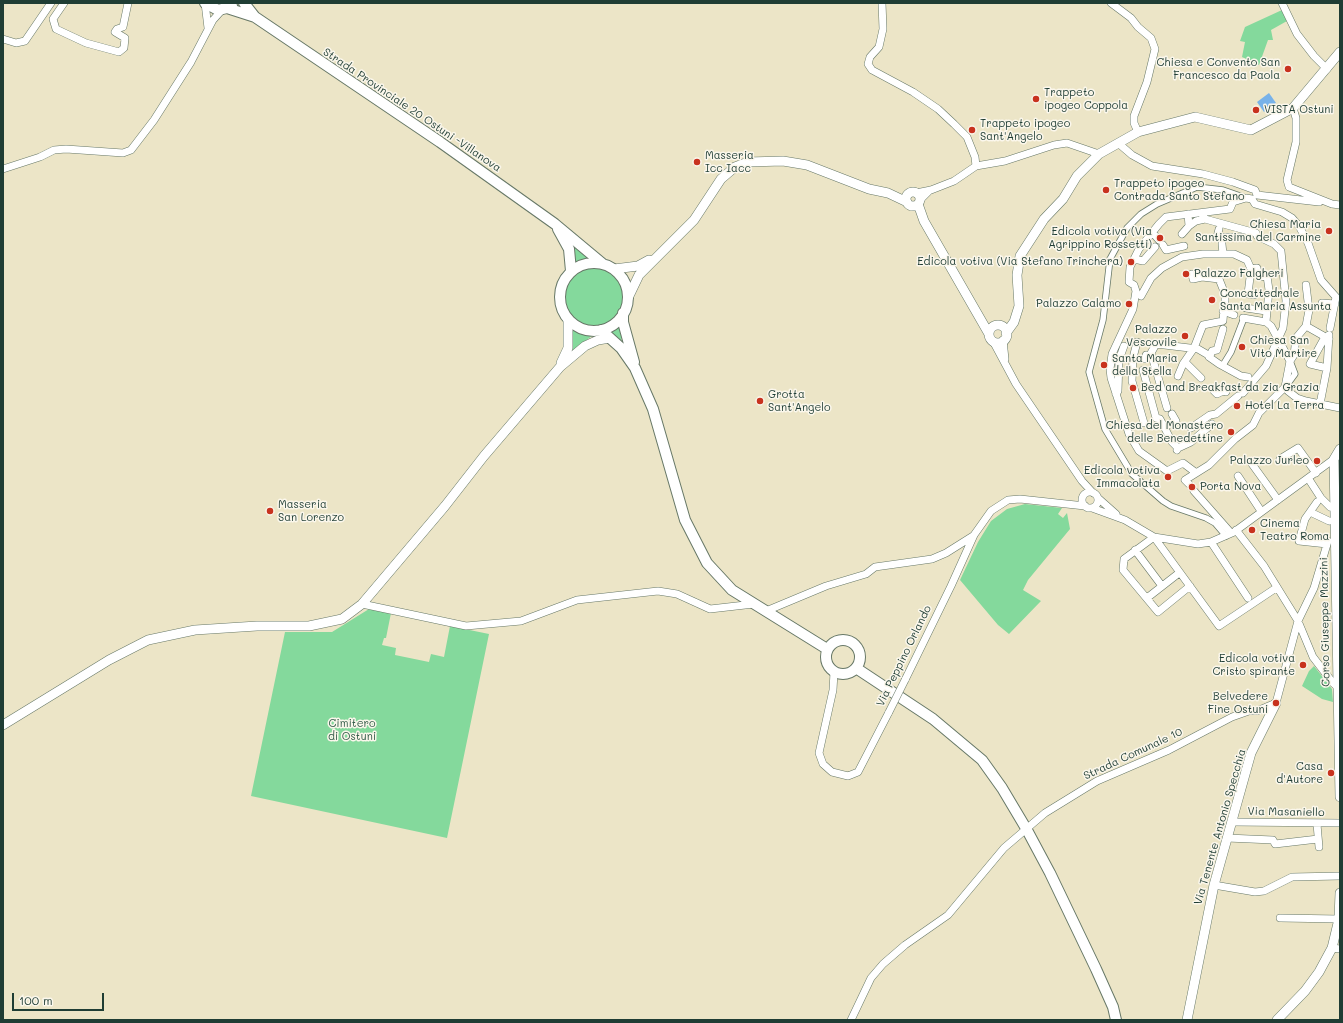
<!DOCTYPE html>
<html>
<head>
<meta charset="utf-8">
<style>
  body { margin:0 }
  #map { position:relative; width:1343px; height:1023px; overflow:hidden; background:#ece5c7; font-family:Mali,sans-serif }
  canvas { display:block }
  .frame { position:absolute; inset:0; border:4px solid #1f3d34; pointer-events:none }
  .scale { position:absolute; left:12px; top:993px; width:92px; height:18px; box-sizing:border-box; border:2px solid #1f3d34; border-top:0; padding-left:5px; font-size:12px; line-height:14px; white-space:nowrap; color:#1f3d34; -webkit-text-stroke:3px #fbf7ec; paint-order:stroke }
</style>
</head>
<body>
<div id="map">
<canvas width="1343" height="1023"></canvas>
<div class="frame"></div>
<div class="scale">100 m</div>
</div>
<script>
const context = document.querySelector('canvas').getContext('2d');
context.lineJoin = 'round';
function fillPath(path, color) {
  context.fillStyle = color;
  context.fill(path, 'evenodd');
}
function poly(rows) {
  const path = new Path2D();
  for (const r of rows) {
    if (r.length === 3) {
      path.moveTo(r[0] + r[2], r[1]);
      path.arc(r[0], r[1], r[2], 0, 2 * Math.PI);
      continue;
    }
    path.moveTo(r[0], r[1]);
    for (let i = 2; i < r.length; i += 2) path.lineTo(r[i], r[i + 1]);
  }
  return path;
}
function stroke(path, color, width, dash) {
  context.strokeStyle = color;
  context.lineWidth = width;
  context.lineCap = dash ? 'butt' : 'round';
  context.setLineDash(dash || []);
  context.stroke(path);
}
function drawText(font, color, halo, rows, align = 'center') {
  context.font = font + ' Mali,sans-serif';
  context.lineWidth = 3;
  context.setLineDash([]);
  context.textBaseline = 'middle';
  context.strokeStyle = halo;
  context.fillStyle = color;
  for (const [text, x, y, turn = 0] of rows) {
    context.save();
    context.translate(x, y);
    context.rotate((+turn || 0) * Math.PI / 180);
    context.textAlign = isNaN(turn) ? turn : align;
    if (halo) context.strokeText(text, 0, 0);
    context.fillText(text, 0, 0);
    context.restore();
  }
}
const green = poly([
  [1282,10,1287,21,1271,30,1273,40,1268,40,1259,65,1242,57,1245,42,1240,41,1245,27],
  [573,245,591,258,575,263],
  [594,297,29],
  [620,322,622,344,610,333,611,328],
  [573,327,575,329,592,333,593,335,570,353],
  [1025,504,1062,508,1058,514,1063,518,1067,513,1070,529,1028,580,1023,590,1041,601,1009,634,998,625,960,580,978,542,991,521,1007,509],
  [369,609,391,613,386,638,384,638,382,645,396,648,395,655,429,662,431,654,444,657,450,626,489,634,447,838,251,796,285,632,332,632],
  [1314,666,1332,689,1333,702,1322,699,1302,686,1309,671]
]);
const water = poly([
  [1269,93,1276,103,1264,112,1257,102]
]);
const pedestrian = poly([
  [1223,365,1231,352,1244,318],
  [1287,385,1295,374,1290,361],
  [1226,536,1215,523,1206,518,1171,506,1163,501,1132,474,1105,429,1089,372,1103,320,1110,259,1127,228,1141,214,1157,204,1197,187,1223,190,1246,198]
]);
const minor = poly([
  [64,3,53,19,56,29,86,43,119,52,124,48,125,38,115,32,117,29,123,27,128,3],
  [205,3,208,28],
  [882,3,883,29,879,47,870,57,868,64,872,70,913,92,938,109,954,124,967,137,975,157,976,166],
  [1111,3,1131,18,1138,27,1151,38,1155,49,1147,82,1134,116,1134,123,1138,132],
  [1282,3,1297,34,1314,56,1327,69],
  [3,39,16,43,25,41,51,3],
  [1293,108,1296,118,1296,142,1287,180,1289,187,1332,204,1340,205],
  [1118,143,1132,155,1152,166,1203,174,1233,182,1255,190,1257,195],
  [3,169,40,157,54,150,66,149,123,153,131,150,154,120,191,62,213,20,222,10],
  [916,193,931,190,954,181,976,166,1005,161,1054,145,1067,143,1099,154],
  [1257,195,1319,202],
  [920,200,929,191],
  [1201,213,1205,219,1256,233,1257,236,1274,244,1281,251,1286,301,1283,328,1266,366,1243,393],
  [1189,226,1196,221,1205,219],
  [1219,229,1217,237,1241,237],
  [1152,232,1159,240],
  [1182,234,1189,226,1188,214],
  [1222,244,1223,254],
  [1163,245,1166,250,1184,246],
  [1134,259,1143,261,1155,247],
  [1251,269,1248,294,1254,295],
  [1192,274,1193,279,1202,277,1219,279,1225,294,1225,301],
  [1306,285,1309,310,1306,326],
  [1141,296,1151,278,1162,268,1182,257,1203,254,1234,254,1247,260,1251,269,1257,268,1259,277,1267,276,1269,290,1266,322],
  [1322,303,1335,304],
  [1246,308,1266,311],
  [1223,311,1234,315],
  [1243,318,1266,322,1271,326,1290,361,1285,387,1288,391,1297,398,1306,401,1340,408],
  [1325,337,1310,364,1327,368],
  [1003,340,1005,359],
  [993,341,1016,384,1082,481,1093,493],
  [1137,342,1133,358,1132,381,1144,423],
  [1210,356,1212,351,1217,350,1223,329],
  [1145,359,1146,355],
  [1290,361,1294,355,1296,338,1306,326,1329,339],
  [1185,362,1201,378],
  [1143,370,1156,418,1160,419,1172,442,1178,448,1177,450],
  [1178,376,1183,364,1194,348,1203,325,1223,321,1224,308],
  [1214,391,1217,394,1223,391,1226,392],
  [1116,394,1118,391,1119,360,1124,346],
  [1320,404,1327,368,1329,335],
  [1167,408,1151,353,1156,344,1198,349,1210,356,1209,357,1219,364,1241,376,1248,377],
  [1164,427,1176,421,1172,414],
  [1191,428,1210,415,1216,414,1238,396],
  [1178,448,1191,442,1212,424],
  [1280,459,1298,448,1316,473],
  [1252,464,1278,500],
  [1195,472,1183,463,1167,471,1139,451,1129,434,1111,378,1110,369,1112,354,1133,309,1136,291,1134,285,1129,282,1130,267,1139,249,1159,224,1166,217,1230,209,1233,202,1246,198,1252,199,1255,204,1282,212,1292,218,1299,226,1308,243,1321,280,1336,297,1330,328],
  [1238,476,1261,511],
  [1308,478,1321,498,1330,507],
  [1189,484,1185,480,1209,465,1235,439,1253,425,1259,413,1285,387],
  [1194,491,1231,533],
  [1090,500,8],
  [1098,498,1116,514],
  [1317,502,1305,519,1299,541,1327,544],
  [1092,508,1125,520,1154,537,1198,544,1211,542,1234,532,1334,459],
  [1310,512,1329,521],
  [1236,530,1264,566,1298,621,1313,657,1333,683,1340,689],
  [1211,542,1248,598],
  [1135,550,1162,586],
  [1190,586,1158,612,1123,570,1124,559,1154,537,1219,626,1276,588],
  [1147,598,1179,573],
  [362,604,466,626,521,621,577,600,658,591,677,594,710,609,754,604],
  [766,611,826,586,866,574,875,567,932,559,946,553,973,536],
  [834,672,833,690,819,753,823,764,832,772,848,776,858,772,889,712],
  [905,680,951,586,974,535,991,511,1008,500,1020,499,1085,506],
  [1232,822,1340,823],
  [1317,824,1319,847],
  [1227,838,1273,840,1275,844,1318,839],
  [1214,885,1255,892,1264,891,1292,877,1340,876],
  [1280,918,1339,919],
  [1332,948,1340,949],
  [851,1020,871,978,883,964,905,945,948,915,1004,848,1045,813,1097,781,1169,750,1232,717,1249,711,1257,711,1276,703,1298,621,1314,588,1328,541]
]);
const tertiary = poly([
  [913,199,7],
  [918,204,924,221,989,334],
  [614,269,638,266,649,260],
  [628,298,639,275,694,220,721,179,735,167,748,162,783,161,807,165,869,189,888,193,907,202],
  [998,334,9],
  [1006,333,1014,322,1019,306,1017,275,1020,256,1044,219,1063,199,1077,176,1099,154,1138,132,1195,117,1251,130,1293,108,1340,52],
  [561,363,568,348,568,319],
  [1340,449,1334,459,1340,797],
  [3,725,109,660,148,640,195,630,257,626,309,626,342,619,362,604,445,506,484,456,560,367,585,346,598,340,610,338],
  [1187,1020,1214,885,1251,753,1276,703],
  [1277,1020,1305,991,1319,972,1332,948,1339,919,1340,893]
]);
const secondary = poly([
  [205,3,218,10,227,8,232,6],
  [244,3,255,17],
  [227,8,255,17,440,142,555,224,603,264],
  [558,229,569,249,571,271],
  [594,297,34],
  [623,313,623,322,634,362],
  [601,330,621,348,635,368,653,409,685,520,707,563,732,590,827,649],
  [843,657,17],
  [856,668,933,719,982,760,1002,788,1027,830,1050,873,1096,969,1113,1007,1116,1020]
]);
const minorBridge = poly([
  [889,712,905,680]
]);
const markers = [
  [1288,69,4,"#c8321e"],
  [1036,99,4,"#c8321e"],
  [1256,110,4,"#c8321e"],
  [972,130,4,"#c8321e"],
  [697,162,4,"#c8321e"],
  [1106,190,4,"#c8321e"],
  [1329,231,4,"#c8321e"],
  [1160,238,4,"#c8321e"],
  [1131,262,4,"#c8321e"],
  [1186,274,4,"#c8321e"],
  [1212,300,4,"#c8321e"],
  [1129,304,4,"#c8321e"],
  [1185,336,4,"#c8321e"],
  [1242,347,4,"#c8321e"],
  [1104,365,4,"#c8321e"],
  [1133,388,4,"#c8321e"],
  [760,401,4,"#c8321e"],
  [1237,406,4,"#c8321e"],
  [1231,432,4,"#c8321e"],
  [1317,461,4,"#c8321e"],
  [1168,477,4,"#c8321e"],
  [1192,487,4,"#c8321e"],
  [270,511,4,"#c8321e"],
  [1252,530,4,"#c8321e"],
  [1303,665,4,"#c8321e"],
  [1276,703,4,"#c8321e"],
  [1331,773,4,"#c8321e"]
];
const poiNames = [
  ["Chiesa e Convento San",1280,63,"right"],
  ["Francesco da Paola",1280,76,"right"],
  ["Trappeto",1044,93],
  ["ipogeo Coppola",1044,106],
  ["VISTA Ostuni",1264,110],
  ["Trappeto ipogeo",980,124],
  ["Sant'Angelo",980,137],
  ["Masseria",705,156],
  ["Icc Iacc",705,169],
  ["Trappeto ipogeo",1114,184],
  ["Contrada Santo Stefano",1114,197],
  ["Chiesa Maria",1321,225,"right"],
  ["Santissima del Carmine",1321,238,"right"],
  ["Edicola votiva (Via",1152,232,"right"],
  ["Agrippino Rossetti)",1152,245,"right"],
  ["Edicola votiva (Via Stefano Trinchera)",1123,262,"right"],
  ["Palazzo Falgheri",1194,274],
  ["Concattedrale",1220,294],
  ["Santa Maria Assunta",1220,307],
  ["Palazzo Calamo",1121,304,"right"],
  ["Palazzo",1177,330,"right"],
  ["Vescovile",1177,343,"right"],
  ["Chiesa San",1250,341],
  ["Vito Martire",1250,354],
  ["Santa Maria",1112,359],
  ["della Stella",1112,372],
  ["Bed and Breakfast da zia Grazia",1141,388],
  ["Grotta",768,395],
  ["Sant'Angelo",768,408],
  ["Hotel La Terra",1245,406],
  ["Chiesa del Monastero",1223,426,"right"],
  ["delle Benedettine",1223,439,"right"],
  ["Palazzo Jurleo",1309,461,"right"],
  ["Edicola votiva",1160,471,"right"],
  ["Immacolata",1160,484,"right"],
  ["Porta Nova",1200,487],
  ["Masseria",278,505],
  ["San Lorenzo",278,518],
  ["Cinema",1260,524],
  ["Teatro Roma",1260,537],
  ["Edicola votiva",1295,659,"right"],
  ["Cristo spirante",1295,672,"right"],
  ["Belvedere",1268,697,"right"],
  ["Fine Ostuni",1268,710,"right"],
  ["Casa",1323,767,"right"],
  ["d'Autore",1323,780,"right"]
];
const streetNames = [
  ["Strada Provinciale 20 Ostuni -Villanova",412,110,34],
  ["Corso Giuseppe Mazzini",1325,622,-91],
  ["Via Peppino Orlando",904,656,-64],
  ["Strada Comunale 10",1133,754,-25],
  ["Via Masaniello",1286,812,1],
  ["Via Tenente Antonio Specchia",1220,827,-74]
];
const parkNames = [
  ["Cimitero",352,724],
  ["di Ostuni",352,737]
];
fillPath(green, '#84d99c');
fillPath(water, '#78b2e9');
stroke(pedestrian, '#677867', 7);
stroke(minor, '#677867', 8);
stroke(tertiary, '#677867', 10);
stroke(secondary, '#677867', 12);
stroke(pedestrian, '#fff', 5.5);
stroke(minor, '#fff', 7);
stroke(tertiary, '#fff', 9);
stroke(secondary, '#fff', 10);
stroke(minorBridge, '#677867', 8, []);
stroke(minorBridge, '#fff', 7);
for (const [x, y, r, color] of markers) {
  const dot = new Path2D();
  dot.arc(x, y, r, 0, 2 * Math.PI);
  context.fillStyle = color;
  context.fill(dot);
  stroke(dot, '#fbf7ec', 1.5);
}
drawText('11px', '#1f3d34', '#fbf7ec', poiNames, 'left');
drawText('11px', '#1f3d34', '#fbf7ec', streetNames);
drawText('11px', '#335c49', '#fbf7ec', parkNames);
</script>
</body>
</html>
